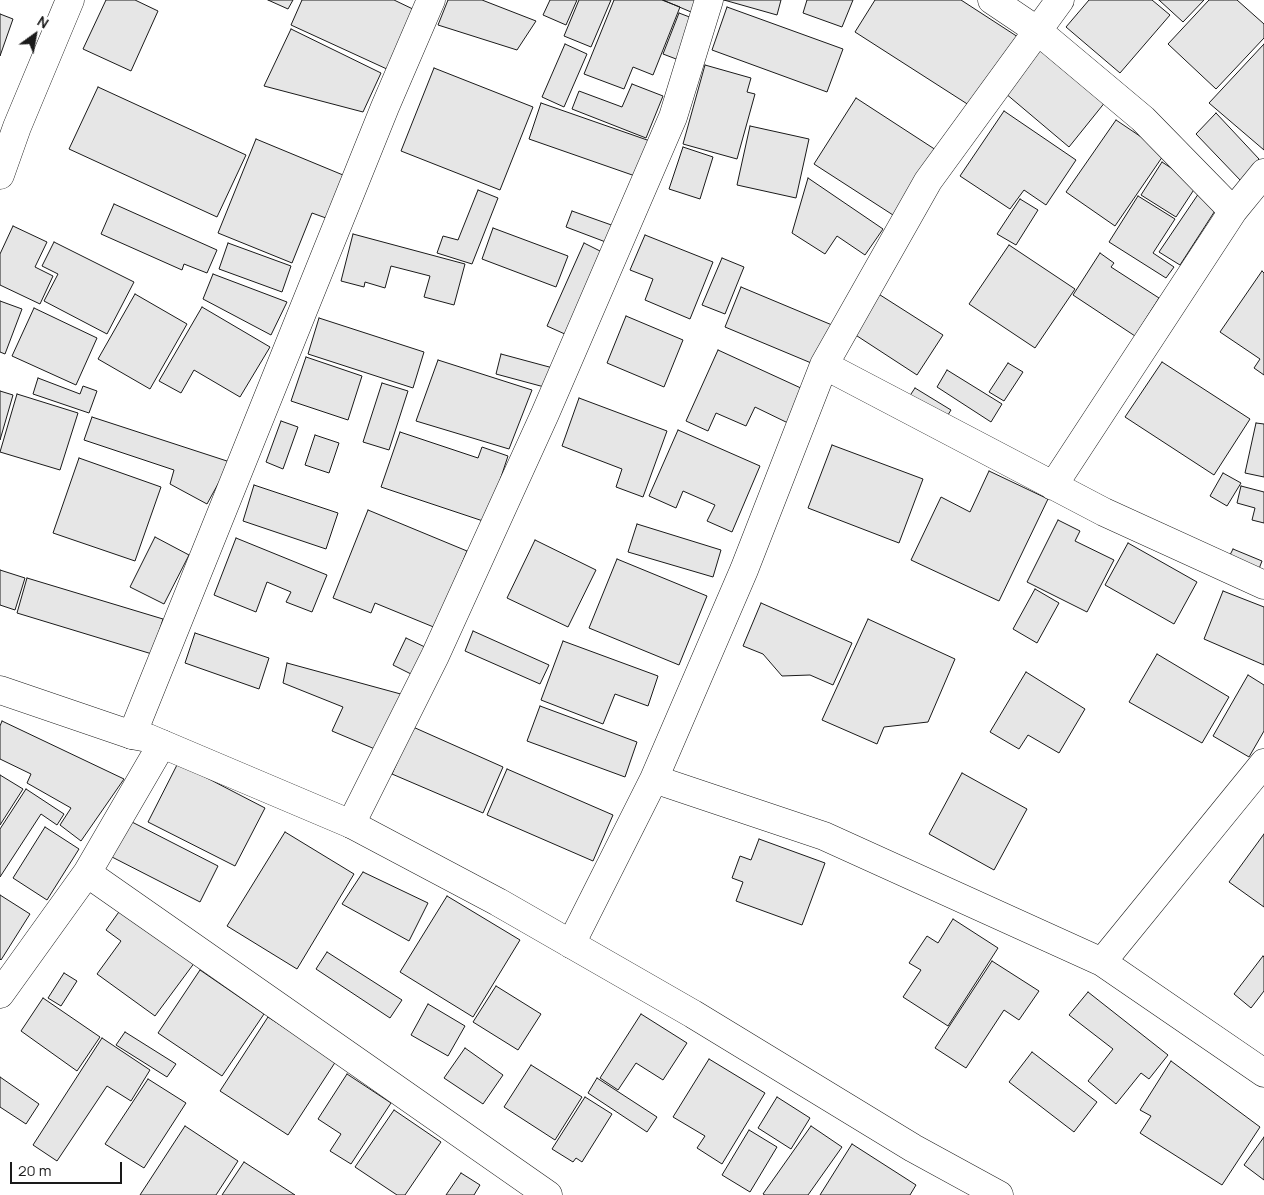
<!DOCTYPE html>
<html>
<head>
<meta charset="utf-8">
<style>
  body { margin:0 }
  #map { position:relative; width:1264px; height:1195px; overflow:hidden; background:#fff; font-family:Manrope,sans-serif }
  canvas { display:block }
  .north { position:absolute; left:10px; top:10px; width:50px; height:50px; -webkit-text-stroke:4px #fff; paint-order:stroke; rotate:32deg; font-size:14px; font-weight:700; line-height:20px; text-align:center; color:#1a1a1a }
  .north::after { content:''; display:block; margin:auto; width:18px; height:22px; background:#1a1a1a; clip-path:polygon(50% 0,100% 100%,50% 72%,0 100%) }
  .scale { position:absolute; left:10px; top:1162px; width:112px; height:22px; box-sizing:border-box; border:2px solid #1a1a1a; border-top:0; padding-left:6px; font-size:15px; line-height:18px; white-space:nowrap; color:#1a1a1a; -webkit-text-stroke:4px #fff; paint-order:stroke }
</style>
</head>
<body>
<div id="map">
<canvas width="1264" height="1195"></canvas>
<div class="north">N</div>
<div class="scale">20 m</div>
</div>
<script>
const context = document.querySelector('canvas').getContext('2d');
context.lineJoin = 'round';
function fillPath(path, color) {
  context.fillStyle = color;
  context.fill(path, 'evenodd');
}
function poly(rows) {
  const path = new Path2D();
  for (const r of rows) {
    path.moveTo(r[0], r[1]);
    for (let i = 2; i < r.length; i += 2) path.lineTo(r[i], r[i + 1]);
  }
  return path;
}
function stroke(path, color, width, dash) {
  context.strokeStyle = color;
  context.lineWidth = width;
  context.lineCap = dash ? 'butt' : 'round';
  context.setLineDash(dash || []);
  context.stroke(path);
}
const building = poly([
  [106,0,135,0,158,11,131,71,83,49,106,0],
  [268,0,293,0,288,9,268,0],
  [302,0,394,0,417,11,389,70,291,25,302,0],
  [448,0,482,0,536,21,517,50,438,25,448,0],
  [550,0,577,0,566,25,543,15,550,0],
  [579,0,611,0,591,47,564,36,579,0],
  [614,0,662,0,680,7,653,75,633,67,624,89,584,74,614,0],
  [663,0,696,0,691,12,663,0],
  [724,0,781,0,777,15,724,0],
  [807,0,853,0,842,27,803,13,807,0],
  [875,0,961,0,1018,37,972,107,855,32,875,0],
  [1089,0,1152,0,1170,15,1120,73,1066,27,1089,0],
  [1159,0,1204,0,1183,22,1159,0],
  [1209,0,1237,0,1264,24,1264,38,1216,89,1168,44,1209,0],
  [727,7,843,49,827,92,712,50,727,7],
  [679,13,700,21,684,62,663,54,679,13],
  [0,14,13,19,0,56,0,14],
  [291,29,381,73,363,112,264,86,291,29],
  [565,44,587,54,564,107,542,97,565,44],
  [1264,44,1264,150,1209,103,1264,44],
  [1041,48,1106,101,1069,147,1005,93,1041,48],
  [705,65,751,78,747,92,755,94,737,159,683,144,705,65],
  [434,68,533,107,500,190,401,151,434,68],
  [632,84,663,96,646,138,572,109,579,91,622,107,632,84],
  [98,87,246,155,217,217,69,149,98,87],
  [856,98,936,150,893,215,814,164,856,98],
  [541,103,650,141,638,177,529,139,541,103],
  [1004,111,1076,160,1046,205,1024,190,1010,209,960,176,1004,111],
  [1216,113,1259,159,1241,181,1196,134,1216,113],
  [1116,120,1165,153,1115,226,1066,192,1116,120],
  [750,126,809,139,796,198,737,185,750,126],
  [256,139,343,175,326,218,312,213,292,263,218,233,256,139],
  [683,147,713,157,700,199,669,189,683,147],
  [1162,162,1197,185,1176,217,1141,195,1162,162],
  [808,178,883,229,865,255,837,236,825,254,792,233,808,178],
  [478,190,498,198,472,264,437,253,443,236,458,240,478,190],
  [1201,190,1220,203,1180,265,1159,252,1201,190],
  [1138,196,1175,219,1153,253,1174,267,1166,278,1109,242,1138,196],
  [1020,199,1038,210,1016,245,997,234,1020,199],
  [114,204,217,250,207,273,184,264,182,270,101,234,114,204],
  [572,211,617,227,611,244,566,227,572,211],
  [13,226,47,242,35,267,53,276,40,304,0,285,0,254,13,226],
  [493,228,568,256,556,287,482,259,493,228],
  [353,234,465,264,454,305,424,297,430,276,391,266,385,288,365,282,364,287,341,281,353,234],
  [645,235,713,262,690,319,645,300,653,279,630,270,645,235],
  [54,242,134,282,107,334,44,301,58,274,42,266,54,242],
  [228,243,291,266,282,292,219,269,228,243],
  [584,243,604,253,567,335,547,326,584,243],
  [1009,245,1075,289,1035,348,969,304,1009,245],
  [1100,253,1114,263,1111,267,1159,298,1135,336,1073,295,1100,253],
  [722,258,744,267,725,314,702,305,722,258],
  [1262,271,1264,273,1264,375,1254,368,1260,359,1220,332,1262,271],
  [213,274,287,302,271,335,203,299,213,274],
  [741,287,832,325,816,365,725,327,741,287],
  [877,293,943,335,917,375,851,332,877,293],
  [135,294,187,324,150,389,98,359,135,294],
  [0,301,22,309,5,354,0,352,0,301],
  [202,307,270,347,240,397,194,370,181,393,159,381,202,307],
  [34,308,97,338,76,385,12,356,34,308],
  [626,316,683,340,664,387,607,363,626,316],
  [319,318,424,352,413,388,308,354,319,318],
  [718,350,803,389,788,423,755,407,746,426,716,413,708,431,686,421,718,350],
  [501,354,553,368,548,388,496,374,501,354],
  [306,357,362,376,348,420,291,401,306,357],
  [438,360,532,390,509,449,416,421,438,360],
  [1162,362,1250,419,1214,475,1125,417,1162,362],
  [1008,363,1023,372,1004,401,989,392,1008,363],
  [947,370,1002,404,991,422,937,387,947,370],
  [38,378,80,394,83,386,97,391,89,413,33,394,38,378],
  [382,383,408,391,389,450,363,442,382,383],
  [915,388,951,410,943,423,907,400,915,388],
  [0,391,13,395,0,440,0,391],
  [17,394,78,413,60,470,0,452,17,394],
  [579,398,667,431,643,497,616,487,622,469,562,446,579,398],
  [92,417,230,462,207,504,170,484,174,470,84,440,92,417],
  [281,421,298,427,283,469,266,462,281,421],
  [1256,423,1264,424,1264,477,1245,473,1256,423],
  [678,430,760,466,732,532,707,521,715,505,683,491,676,508,649,496,678,430],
  [400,432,478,458,482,447,508,456,486,522,381,487,400,432],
  [315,435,339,443,329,473,305,465,315,435],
  [832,445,923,479,899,543,808,508,832,445],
  [79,458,161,487,135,561,53,533,79,458],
  [989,471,1048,499,999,601,911,560,941,497,970,512,989,471],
  [1223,473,1241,483,1227,506,1210,496,1223,473],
  [254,485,338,513,326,549,243,521,254,485],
  [1241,486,1264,492,1264,523,1252,520,1255,508,1237,503,1241,486],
  [368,510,467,551,436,628,375,603,371,613,333,598,368,510],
  [1058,520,1080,531,1075,541,1114,560,1087,612,1027,582,1058,520],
  [637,524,721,550,713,577,628,552,637,524],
  [155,537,189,555,164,604,130,587,155,537],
  [236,538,327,575,312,612,286,602,291,592,267,582,256,612,214,595,236,538],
  [535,540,596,570,568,627,507,598,535,540],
  [1128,543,1197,582,1174,624,1105,585,1128,543],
  [1233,549,1262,561,1257,574,1227,561,1233,549],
  [617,559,707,596,679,665,589,628,617,559],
  [0,570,25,578,15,610,0,605,0,570],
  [27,578,163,619,152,654,17,613,27,578],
  [1035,589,1059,603,1037,643,1013,629,1035,589],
  [1223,591,1264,607,1264,665,1204,639,1223,591],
  [761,603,852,643,833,685,810,675,782,676,763,654,743,646,761,603],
  [868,619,955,659,928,722,884,727,877,744,822,720,868,619],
  [473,631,549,665,540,684,465,651,473,631],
  [195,633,269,658,259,689,185,663,195,633],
  [406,638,427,648,413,675,393,665,406,638],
  [563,641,658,676,648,706,615,694,603,724,541,700,563,641],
  [1157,654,1229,697,1202,743,1129,702,1157,654],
  [287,663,408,696,382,752,332,731,343,707,283,683,287,663],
  [1026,672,1085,709,1059,753,1028,735,1019,749,990,732,1026,672],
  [1248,675,1264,685,1264,731,1249,757,1213,736,1248,675],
  [540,706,637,742,625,777,527,741,540,706],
  [2,721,124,779,81,841,60,825,71,808,27,783,31,774,0,759,0,726,2,721],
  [413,727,503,767,483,813,392,774,413,727],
  [178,763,265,808,235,866,148,822,178,763],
  [507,769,613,815,593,861,487,815,507,769],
  [962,773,1027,809,994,870,929,834,962,773],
  [0,775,23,789,0,825,0,775],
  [26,789,64,814,57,825,41,814,0,877,0,829,26,789],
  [130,821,218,866,200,902,112,857,130,821],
  [45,827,79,849,47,900,13,878,45,827],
  [285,832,354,874,297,969,227,926,285,832],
  [1264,834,1264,907,1229,882,1264,834],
  [759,839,825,863,802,925,736,901,743,882,732,878,740,856,751,860,759,839],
  [363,872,428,903,409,941,342,904,363,872],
  [0,895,30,914,1,960,0,959,0,895],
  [447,896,520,940,473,1017,400,972,447,896],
  [121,909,195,962,155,1016,97,974,121,941,106,930,121,909],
  [953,919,998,948,948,1026,903,997,921,970,909,963,927,936,938,943,953,919],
  [327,952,402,1000,390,1018,316,969,327,952],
  [1263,956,1264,957,1264,991,1251,1008,1234,994,1263,956],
  [992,961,1039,991,1019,1020,1004,1010,966,1068,935,1048,992,961],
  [200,970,264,1014,222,1076,158,1033,200,970],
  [64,973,77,981,61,1006,48,998,64,973],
  [496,986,541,1014,518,1050,473,1022,496,986],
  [1088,992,1168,1055,1149,1079,1141,1073,1116,1104,1088,1081,1113,1049,1069,1015,1088,992],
  [43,998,100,1037,77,1071,21,1031,43,998],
  [428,1004,465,1026,448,1056,411,1035,428,1004],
  [641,1014,687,1043,663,1080,636,1063,618,1090,600,1078,641,1014],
  [268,1017,336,1061,288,1135,220,1091,268,1017],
  [125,1032,176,1064,167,1077,116,1045,125,1032],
  [102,1038,150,1070,131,1101,107,1086,57,1161,33,1145,102,1038],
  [465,1048,503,1075,483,1104,444,1078,465,1048],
  [1032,1052,1097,1102,1074,1132,1009,1082,1032,1052],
  [709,1059,765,1093,722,1164,697,1148,705,1136,673,1117,709,1059],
  [1171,1061,1260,1127,1222,1185,1140,1133,1151,1116,1140,1110,1171,1061],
  [531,1065,582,1097,555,1140,504,1107,531,1065],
  [347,1074,391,1103,351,1164,330,1151,341,1134,318,1119,347,1074],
  [0,1077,39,1104,26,1124,0,1107,0,1077],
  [597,1078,657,1117,647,1132,588,1093,597,1078],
  [148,1079,186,1103,144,1168,105,1144,148,1079],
  [585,1097,612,1114,582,1162,576,1158,573,1162,552,1149,585,1097],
  [777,1097,810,1118,791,1149,758,1128,777,1097],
  [394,1110,441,1142,405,1195,397,1195,355,1167,394,1110],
  [185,1126,238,1161,216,1195,140,1195,185,1126],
  [811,1126,842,1147,808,1195,765,1195,763,1194,811,1126],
  [749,1130,777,1147,750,1192,722,1175,749,1130],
  [1264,1137,1264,1180,1244,1165,1264,1137],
  [852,1144,916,1185,910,1195,820,1195,852,1144],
  [244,1162,295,1195,222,1195,244,1162],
  [461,1173,480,1185,474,1195,446,1195,461,1173]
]);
const street = poly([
  [992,0,1038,31,1143,119,1233,211],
  [0,175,17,127,70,0],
  [824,365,1104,512,1264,585],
  [1053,486,1233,211,1264,173],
  [132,735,385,107,431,0],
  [654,779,824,836,1102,962,1264,1073],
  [351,824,435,656,545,414,673,117,709,0],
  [87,873,548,1195],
  [571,944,654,779,744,570,824,365,928,181,1060,0],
  [1102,962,1264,763],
  [0,994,87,873,162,744]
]);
const secondary = poly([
  [0,690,132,735,148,738,351,824,498,902,693,1014,913,1148,999,1195]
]);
fillPath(building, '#e6e6e6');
stroke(building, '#1a1a1a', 1);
stroke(street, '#1a1a1a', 29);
stroke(secondary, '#1a1a1a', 29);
stroke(street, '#fff', 28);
stroke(secondary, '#fff', 28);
</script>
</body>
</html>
